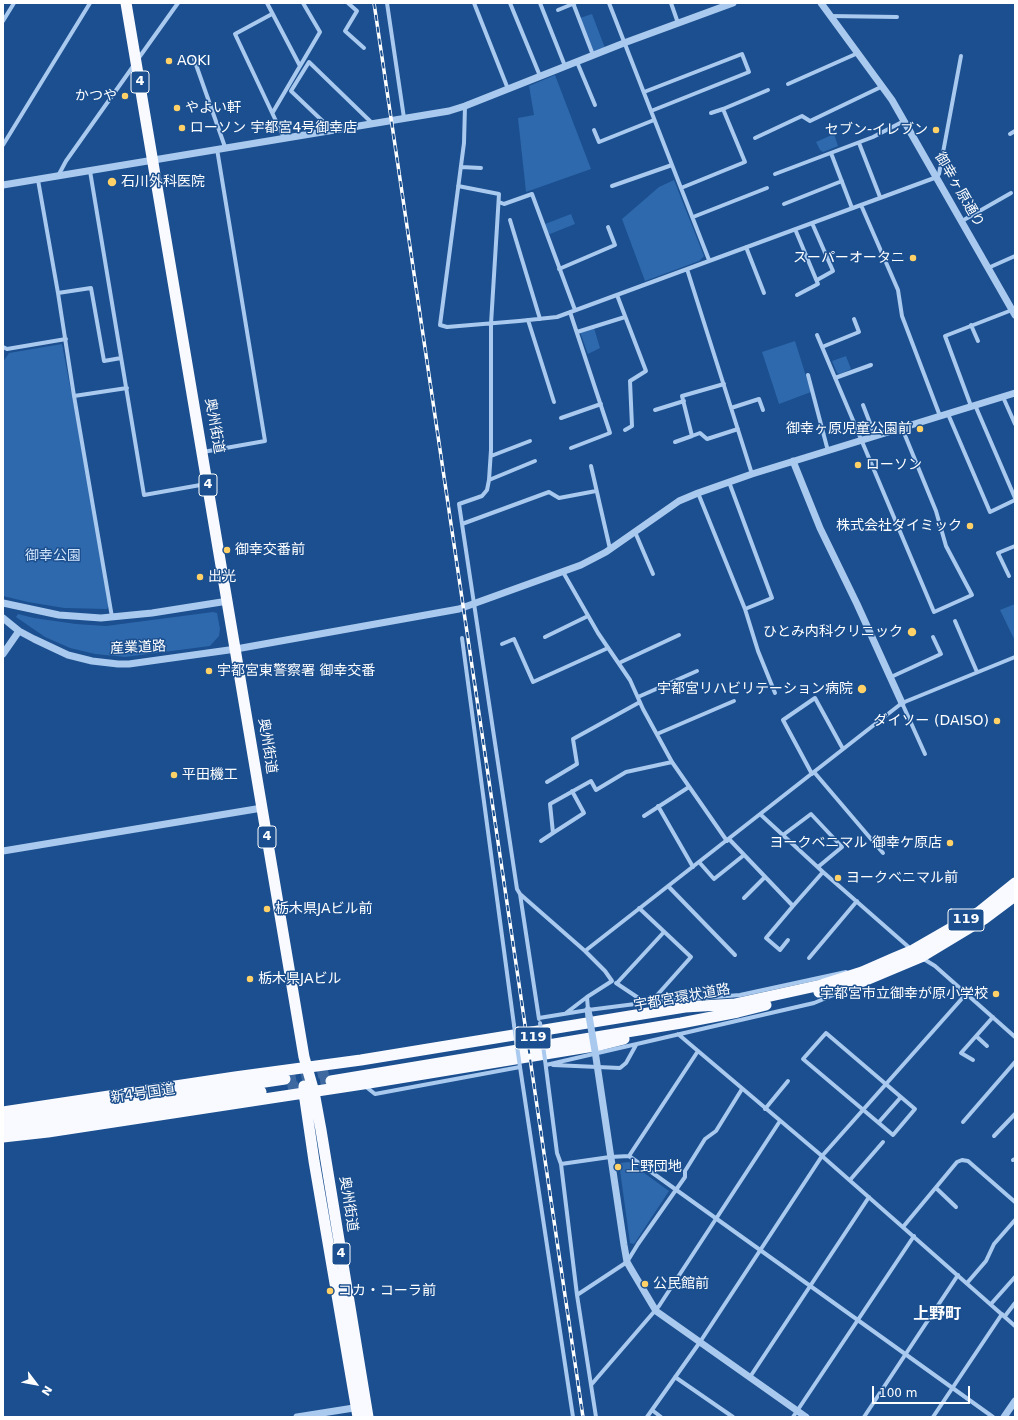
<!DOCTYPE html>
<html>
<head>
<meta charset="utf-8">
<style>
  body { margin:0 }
  #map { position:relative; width:1018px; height:1420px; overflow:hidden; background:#1b4f8f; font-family:"DejaVu Sans",sans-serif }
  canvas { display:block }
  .frame { position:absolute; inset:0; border:4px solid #fff; pointer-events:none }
  .north { position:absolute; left:16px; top:1364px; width:40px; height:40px; -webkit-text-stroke:3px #1b4f8f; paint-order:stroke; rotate:122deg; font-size:11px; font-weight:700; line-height:16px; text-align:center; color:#fff }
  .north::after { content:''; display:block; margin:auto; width:14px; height:18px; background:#fff; clip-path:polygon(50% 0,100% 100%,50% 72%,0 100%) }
  .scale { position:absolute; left:872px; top:1386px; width:98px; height:18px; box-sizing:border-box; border:2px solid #fff; border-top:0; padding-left:5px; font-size:12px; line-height:14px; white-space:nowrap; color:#fff; -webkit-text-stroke:3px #1b4f8f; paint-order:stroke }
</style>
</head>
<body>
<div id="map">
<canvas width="1018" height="1420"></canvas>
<div class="frame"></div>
<div class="north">N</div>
<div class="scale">100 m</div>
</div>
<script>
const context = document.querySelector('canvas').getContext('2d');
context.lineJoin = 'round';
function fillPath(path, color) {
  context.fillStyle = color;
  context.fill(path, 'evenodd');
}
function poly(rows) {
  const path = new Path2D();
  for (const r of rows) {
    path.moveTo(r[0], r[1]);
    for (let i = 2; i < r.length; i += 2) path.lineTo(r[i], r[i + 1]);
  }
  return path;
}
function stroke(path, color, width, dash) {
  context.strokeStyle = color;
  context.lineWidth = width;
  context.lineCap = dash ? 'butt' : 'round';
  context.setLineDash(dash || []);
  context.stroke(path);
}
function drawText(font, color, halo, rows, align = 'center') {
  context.font = font + ' "DejaVu Sans","Noto Sans JP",sans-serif';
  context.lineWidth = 3;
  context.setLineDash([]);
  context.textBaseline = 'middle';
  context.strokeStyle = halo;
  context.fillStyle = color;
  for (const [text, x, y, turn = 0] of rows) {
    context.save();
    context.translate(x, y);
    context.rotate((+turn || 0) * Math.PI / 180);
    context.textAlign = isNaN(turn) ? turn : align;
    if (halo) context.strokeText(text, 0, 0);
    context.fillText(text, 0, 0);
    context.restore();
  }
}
const green = poly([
  [592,14,605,48,593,52,580,18],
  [555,75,591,169,526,192,518,118,534,115,529,86],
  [834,134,838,146,823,152,820,150,816,142],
  [674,180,704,256,699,261,645,281,622,219,659,187],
  [571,214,575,224,550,234,548,232,545,224],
  [594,328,600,348,588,354,580,332],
  [795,341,811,392,779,404,762,352],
  [62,344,111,602,107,609,64,608,28,602,3,596,3,362,9,353],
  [846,356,851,369,840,374,837,373,832,361],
  [1015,604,1015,641,1000,610],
  [213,612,217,613,220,629,219,636,210,646,125,657,95,654,70,648,45,637,16,617,18,614,34,618,76,624,106,626],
  [629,1162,669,1191,634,1244,630,1243,619,1163]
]);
const trunkTunnel = poly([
  [285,1079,329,1071],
  [288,1089,331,1081]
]);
const minor = poly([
  [267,3,300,66],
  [348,3,357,11,345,31,364,48],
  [387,3,404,118],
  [474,3,508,89],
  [510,3,540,76],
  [540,3,565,66],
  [573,3,593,55],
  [609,3,709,260],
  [671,3,678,23],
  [558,10,575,3],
  [272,14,235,34,284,138],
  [830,16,897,17],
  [3,21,14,3],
  [138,59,178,3],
  [194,59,225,147],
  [577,62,595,105],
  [788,84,858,53],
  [644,92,742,54,749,72,651,111],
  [465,106,464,143,440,325,447,327,519,321,557,317,937,177,939,174,961,56],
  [273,112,320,32,303,3],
  [711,113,723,109],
  [332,130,291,91,309,62,372,123],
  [594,130,599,142,654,120],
  [1010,134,1015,131],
  [755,138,802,116,810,121,883,86],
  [859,143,880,197],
  [3,145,90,3],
  [831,153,852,208],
  [461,167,481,168],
  [90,171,144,495,206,484],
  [775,174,873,137,904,121],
  [58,176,66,161,134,65],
  [38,180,58,293,74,396,112,617],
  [458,186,499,194,491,324,491,450,489,480,487,490,482,496,459,504,517,889,520,894],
  [612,186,672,165],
  [681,188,745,162,723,109,768,90],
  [499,202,504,204,532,194,575,310],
  [784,204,842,181],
  [861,205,898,290,902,316,940,416],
  [693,217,767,188],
  [510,220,540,319],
  [962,221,1011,193],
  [812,223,833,271,817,280],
  [795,229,818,284,797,295],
  [746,247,764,293],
  [988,268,1015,256],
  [559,269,615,245,608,227],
  [687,269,752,474],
  [58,293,91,288,104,361,121,358],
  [617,295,646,371,630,381,632,426,625,430],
  [570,312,610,433,571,448],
  [528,320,554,402],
  [971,325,978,341],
  [577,332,625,317],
  [817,335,934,612,972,595,946,546,936,511,902,428],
  [3,347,7,349,66,339],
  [822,347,859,332,854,319],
  [808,375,828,451],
  [835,378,871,365],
  [724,384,682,396,692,436,700,433,707,439,738,429],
  [74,396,127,388],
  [1003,397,1015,424],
  [863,405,875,436],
  [975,405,1015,498],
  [971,406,945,336,1012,310],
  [731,408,759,399,763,410],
  [655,410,684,401],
  [948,414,990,512,1015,500],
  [561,418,601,404],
  [675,442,692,436],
  [203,452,265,441,217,149],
  [491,456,530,441],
  [591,466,610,549],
  [489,480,535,461],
  [729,482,772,598,745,609],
  [698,493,745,609,758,651,775,693],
  [462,524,549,492,559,498,596,491],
  [635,532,653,574],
  [563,572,598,633,630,680,643,709,672,762,727,841],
  [1009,576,998,553,1015,546],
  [955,621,977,672],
  [545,637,588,616],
  [462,638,514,1025],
  [502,644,514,639,533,682,608,648],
  [619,663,679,635],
  [891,677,941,654,933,637],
  [638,697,697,671],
  [902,703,925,754],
  [657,734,734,701],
  [814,772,883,853],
  [812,774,783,720,815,698,843,749],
  [547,782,577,764,573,739,640,702],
  [658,806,693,867],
  [760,814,823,872,912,950],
  [644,816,689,787],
  [553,833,584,813,572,791],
  [783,835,811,814,842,847,818,867],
  [729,839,793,906,823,872],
  [541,841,553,833,550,804,591,781,596,790,626,772,672,762],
  [699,862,714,879,744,855],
  [668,886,735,955],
  [744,898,765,877],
  [639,908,691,957,651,1002],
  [788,940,780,950,766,938,793,906],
  [809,958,857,901],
  [922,958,935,966,1015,1037],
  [616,983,646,1003],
  [617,983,664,932],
  [588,1010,587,997,612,981,605,971,585,951,902,703,1015,657],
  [566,1013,587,997],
  [539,1018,588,1010,651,1002,740,995,846,972],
  [539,1019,520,894,585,951],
  [826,1033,915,1109,893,1135,803,1059,826,1033],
  [678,1034,822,1156,1015,1326],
  [976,1036,987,1046],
  [545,1060,557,1153,561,1164,577,1295,596,1417],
  [973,1060,961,1053,993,1017],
  [546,1065,814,1003,843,991],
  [553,1065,620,1068,626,1063,636,1045],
  [365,1086,375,1094,520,1067,573,1417],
  [765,1109,788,1081],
  [879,1122,901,1097],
  [963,1122,1015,1062],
  [994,1136,1015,1114],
  [629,1156,698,1051],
  [1013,1160,1015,1159],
  [561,1164,610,1157,629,1156,993,1417],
  [850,1180,883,1142],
  [936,1188,956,1207],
  [903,1227,957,1162,962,1160,968,1161,1015,1202],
  [967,1283,986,1261,994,1244,1015,1220],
  [577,1295,627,1262,638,1244,685,1177,685,1171,705,1139,716,1131,742,1089],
  [991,1304,1015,1277],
  [1005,1316,1015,1303],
  [675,1377,733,1417],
  [750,1377,869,1197],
  [591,1385,659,1306,780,1121],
  [652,1410,661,1417],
  [647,1417,700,1342,822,1156,966,994],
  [793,1417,914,1236],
  [864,1417,958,1275],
  [933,1417,1002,1314]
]);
const tertiary = poly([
  [821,3,892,100,1015,315],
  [3,185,449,111,465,106,624,43,733,3],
  [793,461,820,528,857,604,902,703],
  [3,603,59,615,101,618,152,613,228,601],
  [3,618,19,631,34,639,68,655,92,661,118,664,129,664,236,649,459,609,581,565,606,552,679,501,698,493,752,474,1015,393],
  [3,654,19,631],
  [3,851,262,808],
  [588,1010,589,1016],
  [595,1051,624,1245,627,1262,631,1269,656,1311,806,1417],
  [297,1417,360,1407],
  [1004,1417,1015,1401]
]);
const trunk = poly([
  [126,3,304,1057,314,1092,321,1130,368,1417],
  [819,992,859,983,921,957,984,919,1015,896],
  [730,1005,821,985,862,972,894,958,913,950,979,912,1015,883],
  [331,1081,681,1023,738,1012,766,1005],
  [304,1086,304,1093,314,1161,358,1417],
  [3,1112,235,1077,361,1060,685,1007,736,1004],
  [3,1121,285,1079],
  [3,1130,261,1092],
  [3,1137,48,1132,363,1084,600,1045,624,1039]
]);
const rail = poly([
  [374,3,583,1417]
]);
const minorBridge = poly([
  [540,1023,545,1060],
  [514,1025,520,1067]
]);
const tertiaryBridge = poly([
  [589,1016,595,1051]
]);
const markers = [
  [169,61,4,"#ffd166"],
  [125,96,4,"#ffd166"],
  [177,108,4,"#ffd166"],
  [182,128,4,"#ffd166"],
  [936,130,4,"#ffd166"],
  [112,182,5,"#ffd166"],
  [913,258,4,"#ffd166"],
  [920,429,4,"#ffd166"],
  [858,465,4,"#ffd166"],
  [970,526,4,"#ffd166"],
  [227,550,4,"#ffd166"],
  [200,577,4,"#ffd166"],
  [912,632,5,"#ffd166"],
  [209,671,4,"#ffd166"],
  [862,689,5,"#ffd166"],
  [997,721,4,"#ffd166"],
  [174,775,4,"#ffd166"],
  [950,843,4,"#ffd166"],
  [838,878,4,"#ffd166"],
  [267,909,4,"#ffd166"],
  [250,979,4,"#ffd166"],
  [996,994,4,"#ffd166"],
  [618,1167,4,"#ffd166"],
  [645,1284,4,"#ffd166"],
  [330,1291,4,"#ffd166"]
];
const shields = [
  [140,82,18],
  [208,485,18],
  [267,837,18],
  [966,920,36],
  [533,1038,36],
  [341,1254,18]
];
const shieldNames = [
  ["4",140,82],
  ["4",208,485],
  ["4",267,837],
  ["119",966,920],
  ["119",533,1038],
  ["4",341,1254]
];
const poiNames = [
  ["AOKI",177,61],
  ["かつや",117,96,"right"],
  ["やよい軒",185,108],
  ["ローソン 宇都宮4号御幸店",190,128],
  ["セブン-イレブン",928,130,"right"],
  ["石川外科医院",121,182],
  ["スーパーオータニ",905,258,"right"],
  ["御幸ヶ原児童公園前",912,429,"right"],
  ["ローソン",866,465],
  ["株式会社ダイミック",962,526,"right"],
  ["御幸交番前",235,550],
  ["出光",208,577],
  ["ひとみ内科クリニック",903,632,"right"],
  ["宇都宮東警察署 御幸交番",217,671],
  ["宇都宮リハビリテーション病院",853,689,"right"],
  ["ダイソー (DAISO)",989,721,"right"],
  ["平田機工",182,775],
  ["ヨークベニマル 御幸ケ原店",942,843,"right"],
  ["ヨークベニマル前",846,878],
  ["栃木県JAビル前",275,909],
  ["栃木県JAビル",258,979],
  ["宇都宮市立御幸が原小学校",988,994,"right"],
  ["上野団地",626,1167],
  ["公民館前",653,1284],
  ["コカ・コーラ前",338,1291]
];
const streetNames = [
  ["御幸ヶ原通り",959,190,60],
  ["奥州街道",214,426,80],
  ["産業道路",138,648,-3],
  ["奥州街道",267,746,81],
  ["宇都宮環状道路",682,998,-10],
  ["新4号国道",143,1094,-8],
  ["奥州街道",348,1204,81]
];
const parkNames = [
  ["御幸公園",53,556]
];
const quarterNames = [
  ["上野町",937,1315]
];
fillPath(green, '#2e69ad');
stroke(trunkTunnel, '#3d69a0', 11, [11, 5.5]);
stroke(minor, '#a9c9ee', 4);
stroke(tertiary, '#a9c9ee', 7);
stroke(trunk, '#f8faff', 11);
stroke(rail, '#fff', 3.5);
stroke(rail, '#1b4f8f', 2, [6]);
stroke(minorBridge, '#a9c9ee', 4);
stroke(tertiaryBridge, '#a9c9ee', 7);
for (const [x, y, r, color] of markers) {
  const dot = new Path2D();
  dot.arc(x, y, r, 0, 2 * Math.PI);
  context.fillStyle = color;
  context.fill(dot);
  stroke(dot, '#1b4f8f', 1.5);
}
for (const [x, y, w] of shields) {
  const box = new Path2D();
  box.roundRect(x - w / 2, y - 11, w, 22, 3);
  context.fillStyle = '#1b4f8f';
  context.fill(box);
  stroke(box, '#fff', 1);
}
drawText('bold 13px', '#fff', null, shieldNames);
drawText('14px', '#fff', '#1b4f8f', poiNames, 'left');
drawText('14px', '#fff', '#1b4f8f', streetNames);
drawText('14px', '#cfe3fa', '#1b4f8f', parkNames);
drawText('bold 16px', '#fff', '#1b4f8f', quarterNames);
</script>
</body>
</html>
